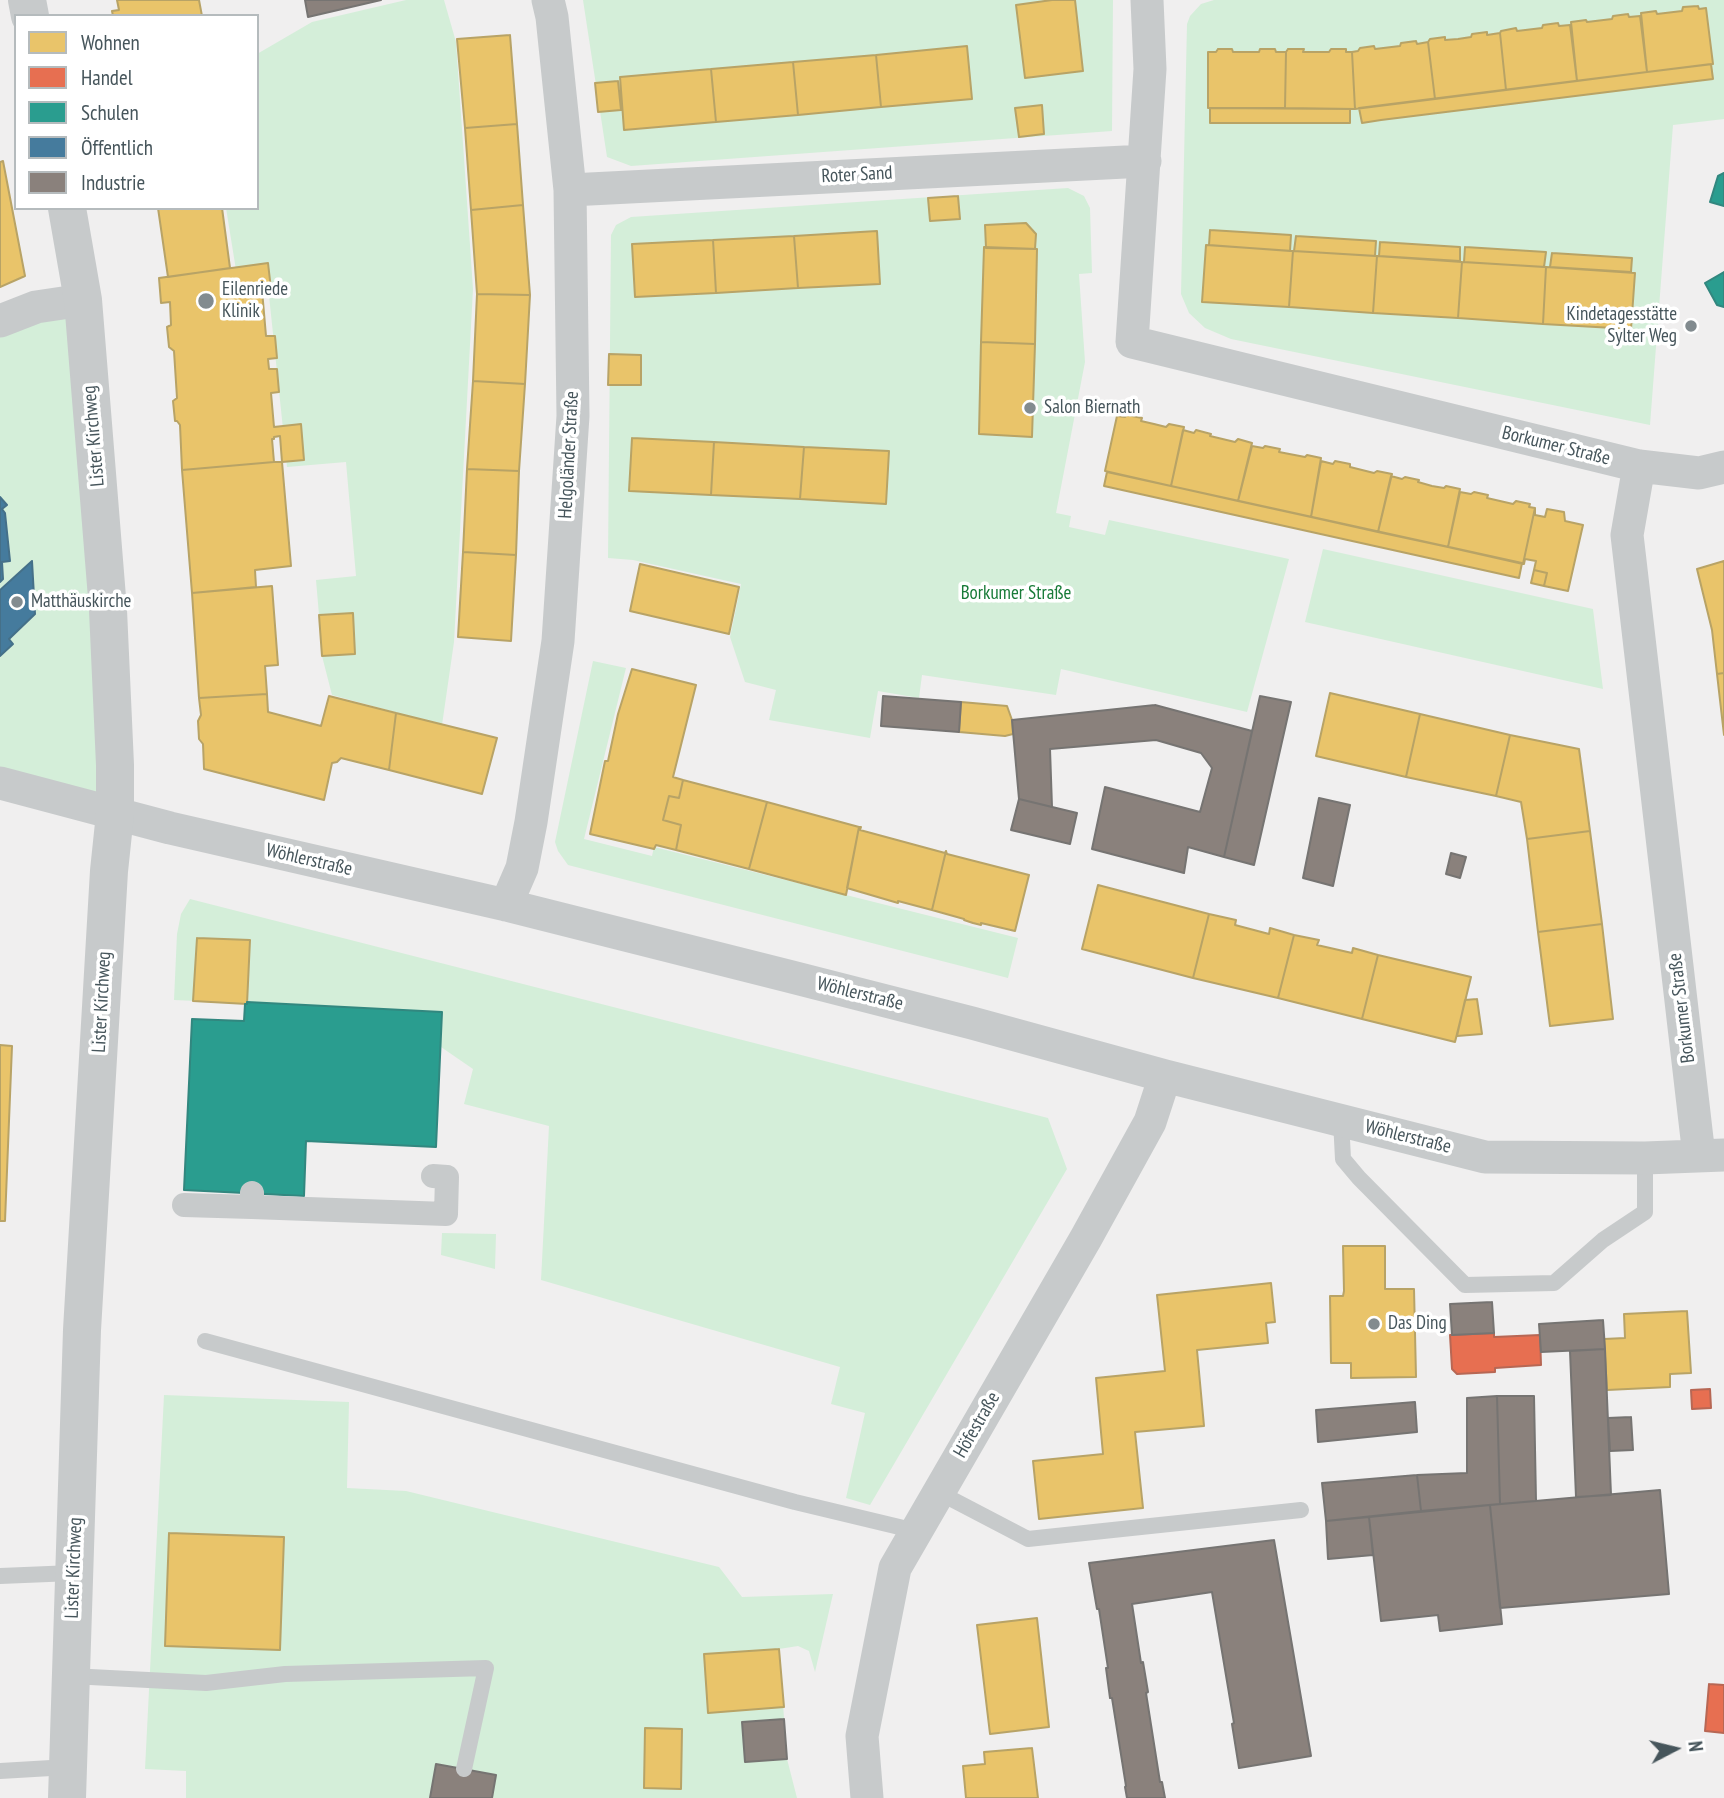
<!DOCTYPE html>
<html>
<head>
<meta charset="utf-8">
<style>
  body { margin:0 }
  #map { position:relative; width:1724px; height:1798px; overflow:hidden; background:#f0efef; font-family:"PT Sans Narrow",sans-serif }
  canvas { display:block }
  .legend { position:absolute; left:14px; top:14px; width:245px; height:196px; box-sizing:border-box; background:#fff; border:2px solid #b5bbbd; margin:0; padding:9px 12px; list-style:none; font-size:21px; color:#46555b }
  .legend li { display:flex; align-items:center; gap:14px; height:35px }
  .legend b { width:35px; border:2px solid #b5bbbd }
  .north { position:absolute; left:1640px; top:1714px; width:70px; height:70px; -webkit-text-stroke:5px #fff; paint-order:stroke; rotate:83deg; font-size:19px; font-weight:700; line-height:28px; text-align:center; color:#46555b }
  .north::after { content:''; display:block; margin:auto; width:24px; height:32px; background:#46555b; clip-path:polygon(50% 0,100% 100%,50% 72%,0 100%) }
</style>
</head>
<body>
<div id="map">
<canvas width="1724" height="1798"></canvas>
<ul class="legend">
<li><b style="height:19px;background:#e9c46a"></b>Wohnen</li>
<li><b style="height:19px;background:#e76f51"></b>Handel</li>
<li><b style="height:19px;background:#2a9d8f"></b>Schulen</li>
<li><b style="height:19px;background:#457b9d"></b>Öffentlich</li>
<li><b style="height:19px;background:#8a817c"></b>Industrie</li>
</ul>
<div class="north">N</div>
</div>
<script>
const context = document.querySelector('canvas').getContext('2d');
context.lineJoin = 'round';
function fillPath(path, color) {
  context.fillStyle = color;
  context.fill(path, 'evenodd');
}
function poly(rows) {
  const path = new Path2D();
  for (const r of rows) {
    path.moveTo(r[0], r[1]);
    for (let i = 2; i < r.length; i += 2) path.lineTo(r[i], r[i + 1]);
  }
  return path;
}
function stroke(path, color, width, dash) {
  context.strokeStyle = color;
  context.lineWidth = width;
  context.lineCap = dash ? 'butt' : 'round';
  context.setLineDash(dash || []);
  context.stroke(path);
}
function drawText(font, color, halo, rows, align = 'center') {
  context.font = font + ' "PT Sans Narrow",sans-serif';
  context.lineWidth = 7;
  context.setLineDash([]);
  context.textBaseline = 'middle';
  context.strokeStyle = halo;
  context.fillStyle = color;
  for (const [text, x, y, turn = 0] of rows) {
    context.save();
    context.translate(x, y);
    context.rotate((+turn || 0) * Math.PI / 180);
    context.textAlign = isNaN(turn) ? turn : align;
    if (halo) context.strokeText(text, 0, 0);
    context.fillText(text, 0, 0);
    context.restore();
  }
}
const green = poly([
  [406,0,444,0,456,42,473,289,454,642,442,725,332,695,322,656,355,654,353,613,319,615,316,580,356,576,346,462,287,467,266,267,236,270,226,208,257,208,257,54,312,22],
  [583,0,1113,0,1112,131,631,166,607,157],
  [1214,0,1724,0,1724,119,1673,125,1650,425,1231,339,1205,328,1189,313,1181,294,1187,24,1190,16,1201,4],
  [1068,188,1084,196,1090,208,1092,273,1079,274,1085,362,1056,513,1071,516,1069,527,1105,535,1109,520,1289,559,1247,712,1061,669,1056,695,922,675,919,698,878,691,870,738,769,720,776,690,745,682,730,637,741,584,633,560,608,558,611,235,616,225,631,217],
  [83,300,115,814,0,783,0,321],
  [1323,549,1593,609,1603,689,1305,622],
  [593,661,626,668,584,839,652,856,654,847,1018,938,1008,978,568,865,558,851,555,842],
  [190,899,1048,1118,1067,1169,870,1505,846,1498,865,1413,831,1404,840,1367,541,1280,549,1126,464,1104,473,1069,441,1047,442,1012,174,1000,177,934,181,914],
  [442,1233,496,1234,495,1269,441,1255],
  [164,1395,349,1402,347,1488,406,1491,719,1567,742,1597,833,1594,815,1672,809,1651,798,1646,779,1649,787,1759,797,1798,186,1798,186,1771,145,1769]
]);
const homes = poly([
  [117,0,199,0,202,16,113,16,112,11,119,10,117,0],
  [1052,0,1075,0,1083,71,1025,78,1016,5,1052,0],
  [1698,6,1699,9,1706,8,1713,64,1647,72,1641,13,1656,11,1657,14,1682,11,1683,7,1698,6],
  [1628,14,1629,17,1640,16,1647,72,1577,81,1571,22,1586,20,1587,22,1612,19,1613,16,1628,14],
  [1558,23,1559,26,1570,25,1577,81,1506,90,1500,33,1501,31,1516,28,1517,31,1542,28,1543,25,1558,23],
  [1487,32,1487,35,1500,33,1506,90,1435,99,1428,42,1430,39,1445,37,1445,40,1458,39,1471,37,1472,34,1487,32],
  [510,35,517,124,465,128,457,39,510,35],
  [1416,41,1417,44,1428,42,1435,99,1355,109,1352,52,1358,51,1360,48,1374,46,1375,49,1400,46,1401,43,1416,41],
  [967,46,972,99,881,107,876,55,967,46],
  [1218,49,1232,49,1233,52,1259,52,1260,49,1275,49,1276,52,1286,52,1285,108,1208,108,1208,52,1216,52,1218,49],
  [1288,49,1304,49,1303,52,1329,52,1331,49,1346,49,1346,52,1352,52,1355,109,1285,108,1286,52,1288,49],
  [876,55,881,107,798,115,793,62,876,55],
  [793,62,798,115,716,122,711,69,793,62],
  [1711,64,1713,79,1381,120,1362,123,1359,108,1711,64],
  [711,69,716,122,624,130,620,77,711,69],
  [618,81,621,110,598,112,595,83,618,81],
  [1042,105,1044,134,1019,137,1015,108,1042,105],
  [1210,108,1350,109,1350,123,1210,123,1210,108],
  [517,124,523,205,471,210,465,128,517,124],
  [3,161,25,276,0,287,0,162,3,161],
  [958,196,960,219,930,221,928,198,958,196],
  [523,205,530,295,477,294,471,210,523,205],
  [158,208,222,208,230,268,168,277,158,208],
  [1026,223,1036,234,1035,249,986,248,985,225,1026,223],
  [1210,230,1291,235,1290,251,1209,245,1210,230],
  [877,231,880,284,798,288,794,236,877,231],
  [794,236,798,288,716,293,713,240,794,236],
  [1296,236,1376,241,1375,256,1294,251,1296,236],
  [713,240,716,293,635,297,632,244,713,240],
  [1380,242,1460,247,1460,261,1379,256,1380,242],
  [1206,245,1293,251,1289,307,1202,302,1206,245],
  [984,247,1037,249,1035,344,981,342,984,247],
  [1465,247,1546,252,1544,267,1464,262,1465,247],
  [1293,251,1377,256,1373,313,1289,307,1293,251],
  [1552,253,1632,258,1631,272,1550,267,1552,253],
  [1377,256,1462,262,1458,318,1373,313,1377,256],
  [1462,262,1546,267,1543,324,1458,318,1462,262],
  [268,263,271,289,262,290,266,336,275,336,277,358,268,359,269,369,277,369,279,392,271,393,274,427,301,424,304,460,282,462,280,436,274,437,274,439,272,439,274,462,182,470,180,425,177,421,175,421,173,401,177,398,174,351,169,347,167,327,171,325,170,302,161,303,159,278,268,263],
  [1546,267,1635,273,1631,329,1543,324,1546,267],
  [477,294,530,295,525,384,473,381,477,294],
  [981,342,1035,344,1032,437,979,434,981,342],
  [609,354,641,355,641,385,608,385,609,354],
  [473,381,525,384,519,471,467,469,473,381],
  [1127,415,1142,418,1141,421,1154,424,1166,427,1169,424,1184,427,1171,486,1105,471,1117,416,1125,417,1127,415],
  [1183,430,1194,433,1196,430,1211,434,1210,436,1235,442,1238,439,1252,443,1238,501,1171,486,1183,430],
  [632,438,714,442,711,495,629,491,632,438],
  [714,442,804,447,800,499,711,495,714,442],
  [1252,446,1263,448,1265,446,1280,449,1279,452,1305,457,1307,455,1321,458,1311,517,1238,501,1252,446],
  [804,447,889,451,886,504,800,499,804,447],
  [1321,461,1333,464,1335,461,1350,464,1350,467,1374,473,1377,471,1392,474,1378,532,1311,517,1321,461],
  [274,462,282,462,291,566,255,570,256,587,192,593,182,470,274,462],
  [467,469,519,471,516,555,463,552,467,469],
  [1107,472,1522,563,1519,578,1104,486,1107,472],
  [1391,476,1402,479,1405,477,1419,480,1418,482,1432,486,1444,488,1446,486,1460,489,1448,547,1378,532,1391,476],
  [1460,492,1471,494,1474,492,1488,495,1487,498,1513,504,1516,501,1530,504,1529,507,1535,508,1523,564,1448,547,1460,492],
  [1535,508,1535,515,1545,517,1547,509,1564,512,1565,521,1583,525,1568,591,1544,586,1547,573,1534,570,1536,561,1525,559,1524,564,1523,564,1535,508],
  [463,552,516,555,511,641,458,637,463,552],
  [1724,561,1724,673,1717,674,1712,630,1697,569,1724,561],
  [640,564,739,587,729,634,630,611,640,564],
  [1534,570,1547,573,1544,586,1531,583,1534,570],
  [272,586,278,665,265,666,267,694,199,698,192,593,272,586],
  [353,613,355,654,322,656,319,615,353,613],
  [632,669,696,685,673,777,683,780,679,798,669,796,663,820,681,825,676,850,656,845,654,849,590,834,605,761,608,761,618,714,632,669],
  [1724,673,1724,735,1717,674,1724,673],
  [1330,693,1420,714,1406,777,1316,756,1330,693],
  [267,694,268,712,321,726,329,696,396,713,389,770,341,758,337,762,332,763,324,800,204,769,203,744,199,739,198,721,201,715,199,698,267,694],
  [961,702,1007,706,1012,720,1013,734,1005,736,959,732,961,702],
  [396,713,497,738,482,794,389,770,396,713],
  [1420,714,1510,735,1496,796,1406,777,1420,714],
  [1510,735,1579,749,1590,831,1527,839,1521,802,1496,796,1510,735],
  [683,780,767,802,749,869,676,850,681,825,663,820,669,796,679,798,683,780],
  [767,802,859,827,846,895,749,869,767,802],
  [859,827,861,827,860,830,945,853,946,851,932,910,898,901,898,903,847,888,859,827],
  [1590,831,1602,924,1538,932,1527,839,1590,831],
  [946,851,947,854,1029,875,1015,931,981,923,981,925,973,923,964,920,964,919,932,910,946,851],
  [1098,885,1209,914,1193,978,1082,949,1098,885],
  [1209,914,1236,920,1235,925,1269,934,1270,928,1294,935,1278,998,1193,978,1209,914],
  [1602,924,1613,1019,1550,1026,1538,932,1602,924],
  [1294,935,1319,940,1317,945,1352,953,1353,948,1378,955,1362,1019,1278,998,1294,935],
  [197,938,250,940,247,1004,193,1001,197,938],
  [1378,955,1471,977,1455,1042,1362,1019,1378,955],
  [1477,999,1482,1034,1457,1036,1465,1000,1477,999],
  [0,1045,12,1046,5,1221,0,1221,0,1045],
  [1343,1246,1385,1246,1385,1289,1414,1289,1416,1377,1351,1378,1351,1363,1331,1363,1330,1296,1343,1296,1344,1291,1343,1246],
  [1271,1283,1275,1322,1266,1323,1268,1343,1197,1350,1204,1426,1135,1432,1143,1508,1039,1519,1033,1461,1103,1454,1096,1378,1165,1371,1157,1295,1271,1283],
  [1687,1311,1691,1373,1670,1374,1670,1387,1607,1390,1604,1339,1625,1338,1624,1314,1687,1311],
  [169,1533,284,1537,280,1650,165,1646,169,1533],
  [1037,1618,1049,1727,990,1734,977,1625,1037,1618],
  [779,1649,784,1707,708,1713,704,1654,779,1649],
  [645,1728,682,1729,681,1789,644,1788,645,1728],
  [1032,1748,1038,1798,966,1798,963,1766,985,1764,984,1752,1032,1748]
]);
const shops = poly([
  [1494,1333,1494,1337,1540,1335,1541,1365,1495,1368,1495,1372,1457,1374,1452,1369,1450,1335,1494,1333],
  [1710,1389,1711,1408,1692,1409,1691,1390,1710,1389],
  [1709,1684,1724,1685,1724,1733,1705,1731,1709,1684]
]);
const schools = poly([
  [1724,173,1724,206,1710,202,1718,176,1724,173],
  [1724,272,1724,307,1717,305,1705,283,1724,272],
  [247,1002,442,1012,436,1147,306,1141,304,1196,184,1190,192,1019,244,1021,245,1004,247,1004,247,1002]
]);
const public = poly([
  [0,497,7,505,2,509,5,513,10,561,2,562,3,579,0,582,0,497],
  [32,561,35,614,9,639,13,644,0,656,0,590,32,561]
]);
const industry = poly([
  [305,0,381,0,308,17,305,0],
  [883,696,961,702,959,732,881,726,883,696],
  [1260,696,1291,702,1254,865,1224,857,1260,696],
  [1155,705,1252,731,1224,857,1188,847,1184,873,1092,849,1105,787,1200,812,1212,768,1201,753,1156,740,1050,749,1052,807,1019,799,1012,720,1155,705],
  [1319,798,1350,805,1333,886,1303,878,1319,798],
  [1019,799,1077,813,1070,844,1011,830,1019,799],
  [1451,853,1466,857,1460,878,1446,874,1451,853],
  [1492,1302,1494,1333,1452,1335,1450,1304,1492,1302],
  [1603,1320,1605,1349,1541,1352,1539,1324,1603,1320],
  [1605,1349,1611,1495,1576,1497,1570,1351,1605,1349],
  [1497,1396,1500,1504,1421,1511,1417,1475,1467,1473,1467,1398,1497,1396],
  [1497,1396,1534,1396,1536,1501,1500,1504,1497,1396],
  [1415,1402,1417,1432,1318,1442,1316,1410,1415,1402],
  [1631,1417,1633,1450,1610,1451,1608,1418,1631,1417],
  [1417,1475,1421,1511,1326,1521,1322,1483,1417,1475],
  [1660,1490,1669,1594,1500,1608,1490,1505,1660,1490],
  [1490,1505,1502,1624,1440,1631,1438,1615,1381,1621,1369,1517,1490,1505],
  [1369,1517,1373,1555,1328,1559,1326,1521,1369,1517],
  [1274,1540,1311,1756,1239,1768,1232,1724,1234,1723,1212,1592,1132,1604,1141,1663,1143,1662,1148,1692,1146,1693,1160,1782,1162,1782,1165,1798,1127,1798,1125,1787,1126,1786,1112,1698,1110,1698,1106,1668,1108,1668,1099,1609,1097,1609,1089,1563,1274,1540],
  [784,1719,787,1759,745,1762,742,1722,784,1719],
  [436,1764,496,1775,492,1798,430,1798,436,1764]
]);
const service = poly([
  [1341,1120,1343,1159,1359,1178,1465,1285,1554,1283,1603,1240,1645,1212,1645,1158],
  [205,1341,795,1502,916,1531],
  [938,1492,1028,1539,1301,1510],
  [0,1576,73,1573],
  [71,1676,206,1683,285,1674,486,1668,464,1769],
  [0,1771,68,1767]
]);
const pedestrian = poly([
  [184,1205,252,1207,252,1193],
  [252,1207,446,1214,447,1177,433,1176]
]);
const minor = poly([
  [1147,0,1150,69,1132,342,1639,466,1699,473,1724,467],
  [570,190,1145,161],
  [0,321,36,307,83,300],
  [1639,466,1627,535,1699,1156],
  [0,783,170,828,506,905,788,976,972,1023,1165,1076,1485,1157,1645,1158,1724,1155],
  [506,905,522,868,531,822,558,641,573,416,570,190,552,17,548,0],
  [867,1798,862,1736,895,1568,1086,1238,1150,1122,1165,1076]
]);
const tertiary = poly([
  [27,0,30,16],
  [67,1798,82,1330,109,871,115,814,115,765,108,610,83,300,67,208]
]);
const markers = [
  [206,301,9,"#828b8f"],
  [1691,326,7,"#828b8f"],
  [1030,408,7,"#828b8f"],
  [17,602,7,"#828b8f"],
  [1374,1324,7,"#828b8f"]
];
const streetNames = [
  ["Roter Sand",857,175,-3],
  ["Lister Kirchweg",94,436,-95],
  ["Borkumer Straße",1556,446,14],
  ["Helgoländer Straße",569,455,-87],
  ["Wöhlerstraße",309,860,13],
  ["Wöhlerstraße",860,994,14],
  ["Lister Kirchweg",102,1002,-87],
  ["Borkumer Straße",1682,1008,-97],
  ["Wöhlerstraße",1408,1137,14],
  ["Höfestraße",977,1425,-60],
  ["Lister Kirchweg",74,1568,-88]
];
const poiNames = [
  ["Eilenriede",222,290],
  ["Klinik",222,312],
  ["Kindetagesstätte",1677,315,"right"],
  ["Sylter Weg",1677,337,"right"],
  ["Salon Biernath",1044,408],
  ["Matthäuskirche",31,602],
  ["Das Ding",1388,1324]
];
const parkNames = [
  ["Borkumer Straße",1016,594]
];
fillPath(green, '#d4eed9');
fillPath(homes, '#e9c46a');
stroke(homes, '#b8a366', 2);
fillPath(shops, '#e76f51');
stroke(shops, '#b76754', 2);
fillPath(schools, '#2a9d8f');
stroke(schools, '#32877f', 2);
fillPath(public, '#457b9d');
stroke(public, '#457089', 2);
fillPath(industry, '#8a817c');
stroke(industry, '#767472', 2);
stroke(service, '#c7cacb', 16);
stroke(pedestrian, '#c7cacb', 24);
stroke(minor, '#c7cacb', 33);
stroke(tertiary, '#c7cacb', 38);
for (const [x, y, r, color] of markers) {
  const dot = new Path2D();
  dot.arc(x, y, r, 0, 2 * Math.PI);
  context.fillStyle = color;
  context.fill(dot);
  stroke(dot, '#fff', 2.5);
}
drawText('19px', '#46555b', '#fff', streetNames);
drawText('19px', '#46555b', '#fff', poiNames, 'left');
drawText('19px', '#187b38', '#fff', parkNames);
</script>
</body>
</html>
